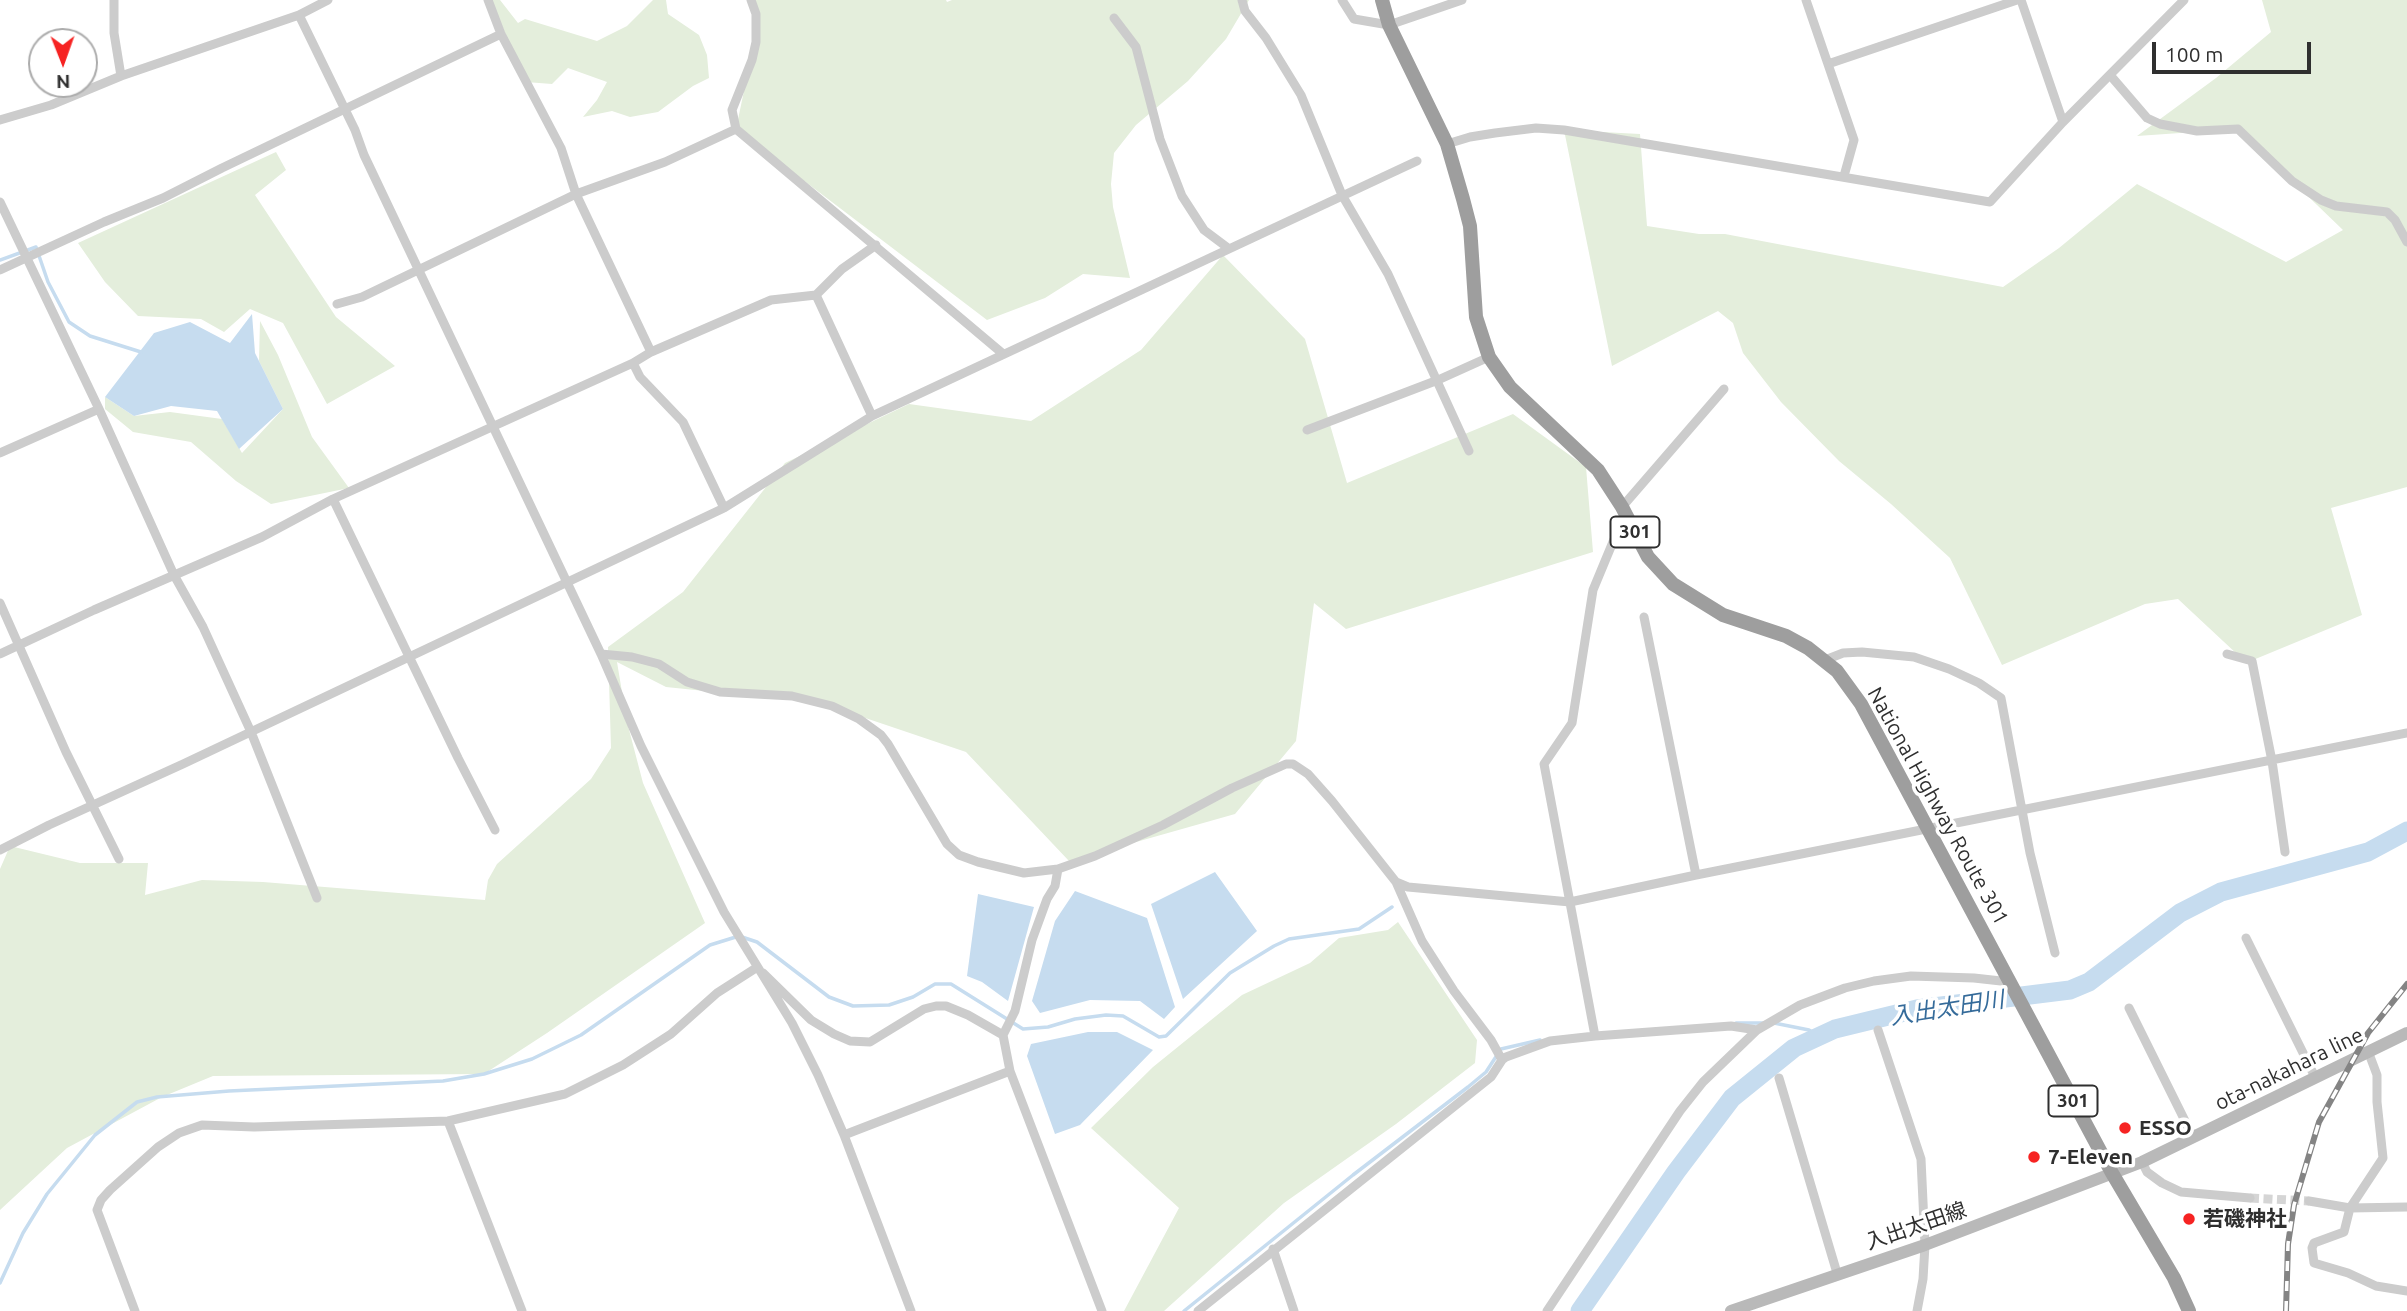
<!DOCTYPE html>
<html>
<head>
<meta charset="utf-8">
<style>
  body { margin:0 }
  #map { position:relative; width:2407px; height:1311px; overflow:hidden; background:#fff; font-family:Ubuntu,sans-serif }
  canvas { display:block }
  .north { position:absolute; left:28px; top:28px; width:70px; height:70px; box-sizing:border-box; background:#fff; border:2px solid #acacac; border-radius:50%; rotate:179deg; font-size:19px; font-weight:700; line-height:28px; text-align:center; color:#2f2f2f }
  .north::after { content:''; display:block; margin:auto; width:24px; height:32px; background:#f62322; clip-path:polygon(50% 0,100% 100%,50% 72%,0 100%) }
  .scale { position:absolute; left:2152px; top:42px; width:159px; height:32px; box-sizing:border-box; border:4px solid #2f2f2f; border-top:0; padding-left:9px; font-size:21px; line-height:24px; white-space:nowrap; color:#2f2f2f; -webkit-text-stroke:5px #fff; paint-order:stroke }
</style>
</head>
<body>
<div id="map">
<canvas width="2407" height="1311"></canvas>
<div class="north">N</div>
<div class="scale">100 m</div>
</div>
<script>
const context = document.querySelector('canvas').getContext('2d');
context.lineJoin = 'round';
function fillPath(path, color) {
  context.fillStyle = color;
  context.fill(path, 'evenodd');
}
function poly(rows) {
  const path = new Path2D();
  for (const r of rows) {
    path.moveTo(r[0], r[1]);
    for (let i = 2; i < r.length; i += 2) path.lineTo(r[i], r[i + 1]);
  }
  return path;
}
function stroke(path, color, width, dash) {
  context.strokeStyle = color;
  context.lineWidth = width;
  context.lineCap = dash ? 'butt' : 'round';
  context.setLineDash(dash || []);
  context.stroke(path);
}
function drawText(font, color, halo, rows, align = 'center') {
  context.font = font + ' Ubuntu,"Noto Sans JP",sans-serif';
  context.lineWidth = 7;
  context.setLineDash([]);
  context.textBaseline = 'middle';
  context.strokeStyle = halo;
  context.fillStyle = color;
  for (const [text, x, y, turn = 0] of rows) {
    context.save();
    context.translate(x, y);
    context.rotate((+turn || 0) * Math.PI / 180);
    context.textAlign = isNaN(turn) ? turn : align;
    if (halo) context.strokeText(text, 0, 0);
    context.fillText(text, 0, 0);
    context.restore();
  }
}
const green = poly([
  [491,0,500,0,518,23,525,19,597,41,627,26,653,0,666,0,668,14,699,35,707,55,709,78,693,86,658,112,630,117,612,111,583,117,597,100,607,82,568,68,552,84,526,82],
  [748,0,946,0,947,2,952,0,1249,0,1226,39,1188,81,1136,125,1114,153,1111,184,1113,207,1130,278,1083,274,1045,298,987,320,736,129,757,29],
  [2262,0,2407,0,2407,487,2331,508,2362,615,2253,660,2238,655,2178,599,2145,604,2002,665,1950,558,1891,504,1839,461,1781,402,1743,353,1733,323,1718,311,1612,366,1564,130,1640,134,1647,226,1699,234,1725,234,2003,287,2059,248,2137,184,2286,262,2343,230,2238,129,2137,136,2216,78,2271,32],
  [276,152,286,170,255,195,336,317,395,366,327,404,283,323,250,309,224,332,201,319,138,316,105,282,78,243],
  [1223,255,1305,339,1347,483,1513,414,1586,467,1593,552,1346,629,1314,603,1296,741,1235,814,1069,861,966,752,821,703,666,687,617,662,627,722,643,783,705,923,547,1033,484,1074,213,1076,162,1097,67,1148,0,1210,0,869,10,846,80,863,148,863,145,895,202,880,263,882,485,900,488,880,497,864,591,779,611,748,608,647,683,592,785,463,909,404,1031,421,1141,350],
  [260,321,278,355,312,437,349,488,271,504,236,481,191,442,133,432,105,409,105,397,134,416,170,412,222,419,242,453,283,409,259,361],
  [1398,922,1477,1040,1475,1063,1396,1124,1284,1203,1164,1311,1124,1311,1179,1208,1091,1128,1153,1067,1242,995,1310,963,1339,938,1388,930]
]);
const water = poly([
  [252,314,255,353,283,409,239,449,217,411,171,406,134,416,105,397,154,333,190,322,230,343],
  [1215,872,1257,931,1183,999,1151,904],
  [1075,891,1147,918,1175,1007,1164,1019,1140,1001,1090,1000,1040,1013,1032,1001,1055,921],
  [978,894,1034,907,1008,1001,982,982,967,976],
  [1088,1032,1117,1032,1153,1050,1080,1125,1055,1134,1027,1056,1031,1044]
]);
const stream = poly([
  [0,260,36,247,48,282,69,322,90,336,141,352],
  [1736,1023,1763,1023],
  [1774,1023,1809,1030,1819,1036],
  [0,1283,23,1233,47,1194,95,1135,137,1102,157,1097,229,1091,443,1081,484,1074,532,1059,581,1035,710,945,739,936,757,942,829,997,853,1006,889,1005,913,997,935,984,951,984,1023,1029,1048,1027,1075,1019,1106,1015,1123,1016,1159,1037,1166,1036,1230,973,1274,946,1289,939,1359,929,1392,907],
  [1184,1311,1353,1175,1468,1087,1486,1072,1501,1049,1540,1040]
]);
const river = poly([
  [1580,1311,1676,1172,1732,1098,1794,1048,1835,1029,1917,1009,2070,990,2089,982,2180,913,2221,892,2368,852,2407,831]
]);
const minorTunnel = poly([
  [2250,1198,2309,1201]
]);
const minor = poly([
  [114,0,114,33,121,76],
  [488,0,501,34,561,148,576,194,651,352],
  [751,0,756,14,756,42,752,60,732,110,736,129,1002,353],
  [1242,0,1245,11,1266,38,1301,95,1342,195,1388,274,1469,451],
  [1342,0,1354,19,1389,25,1462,0],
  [1806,0,1854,140,1844,176],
  [2021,0,2063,122],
  [299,15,355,130,364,155,601,654,641,746,724,912,792,1023,818,1075,844,1135,911,1311],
  [1114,18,1136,47,1160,139,1182,196,1204,230,1228,248],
  [1828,64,2017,0],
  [2110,75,2147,118,2160,124,2197,131,2238,129,2292,181,2321,200,2336,206,2387,212,2395,220,2407,242],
  [0,120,51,105,121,76,299,15,328,0],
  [1447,144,1470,137,1495,133,1536,128,1564,130,1990,202,2063,122,2184,0],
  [0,202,99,409,174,575,203,627,251,732,317,898],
  [0,270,104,222,163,198,222,168,501,34],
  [816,295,872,416],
  [337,304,362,297,576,194,665,162,736,129],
  [633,363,640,377,683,422,724,508],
  [1307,430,1438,380,1489,357],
  [0,453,99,409],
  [333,499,458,758,495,830],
  [1622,507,1724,389],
  [0,603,66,752,119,859],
  [1644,617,1696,875],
  [0,654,94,610,262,537,333,499,633,363,651,352,771,300,816,295,842,269,876,245],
  [601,654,632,657,659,664,687,682,720,692,792,696,832,706,859,719,881,735,888,744,947,844,959,855,978,862,1024,873,1058,869,1095,856,1163,825,1232,788,1286,764,1293,764,1308,774,1332,801,1396,882,1422,941,1454,991,1491,1040,1502,1060,1506,1057,1550,1041,1595,1036,1731,1026,1757,1030],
  [2227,654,2252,661,2272,761,2285,852],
  [1825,660,1843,653,1862,652,1914,657,1949,669,1979,683,2001,698,2030,853,2055,953],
  [0,850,49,825,183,764,724,508,872,416,1417,161],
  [1058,869,1055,886,1047,899,1032,940,1015,1011,1003,1035,1010,1071,1102,1311],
  [1396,882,1408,887,1570,902,1696,875,2407,733],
  [2246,938,2315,1077],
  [763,973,811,1020,834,1034,850,1041,870,1042,924,1009,936,1006,946,1006,968,1015,1003,1035],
  [2129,1008,2193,1137],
  [1878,1030,1921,1159,1925,1245,1923,1279,1917,1311],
  [1595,1036,1544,764,1572,723,1593,590,1615,537],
  [2368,1051,2377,1075,2377,1102,2383,1158,2350,1208,2344,1232,2314,1243,2312,1248,2314,1263,2348,1273,2376,1286,2407,1291],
  [1779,1078,1837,1273],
  [448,1121,522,1311],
  [844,1135,1010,1071],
  [2142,1162,2147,1172,2162,1183,2181,1192,2250,1198],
  [2309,1201,2350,1208,2407,1207],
  [1273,1249,1294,1311],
  [135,1311,97,1210,101,1200,110,1190,158,1147,179,1133,202,1125,254,1127,448,1121,565,1094,623,1065,671,1034,717,993,756,968],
  [1198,1311,1491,1077,1502,1060],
  [1547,1311,1680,1111,1703,1082,1757,1030,1800,1005,1845,988,1874,981,1911,976,1974,978,2010,982]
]);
const secondary = poly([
  [1731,1311,1925,1245,2142,1162,2407,1033]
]);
const trunk = poly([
  [1382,0,1389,25,1447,144,1463,199,1470,226,1476,317,1489,357,1510,387,1598,470,1622,507,1648,557,1673,584,1723,615,1786,636,1808,648,1837,671,1861,704,2112,1173,2174,1278,2189,1311]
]);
const rail = poly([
  [2286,1311,2288,1244,2294,1205,2319,1122,2368,1033,2407,984]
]);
const markers = [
  [2125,1128,7,"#f62322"],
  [2034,1157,7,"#f62322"],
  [2189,1219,7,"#f62322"]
];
const shields = [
  [1635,532,49],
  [2073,1101,49]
];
const shieldNames = [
  ["301",1635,532],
  ["301",2073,1101]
];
const streetNames = [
  ["National Highway Route 301",1938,806,61],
  ["ota-nakahara line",2289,1069,-26],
  ["入出太田線",1916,1226,-19]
];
const poiNames = [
  ["ESSO",2139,1128],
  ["7-Eleven",2048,1157],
  ["若磯神社",2203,1219]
];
const waterNames = [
  ["入出太田川",1947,1008,-9]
];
fillPath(green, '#e4eedc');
fillPath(water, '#c6dcef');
stroke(stream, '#c6dcef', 3.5);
stroke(river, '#c6dcef', 19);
stroke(minorTunnel, '#d5d5d5', 9, [9, 4.5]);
stroke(minor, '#ccc', 9);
stroke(secondary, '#b9b9b9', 12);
stroke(trunk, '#9e9e9e', 14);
stroke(rail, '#848484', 6);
stroke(rail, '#fff', 3.5, [10]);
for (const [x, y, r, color] of markers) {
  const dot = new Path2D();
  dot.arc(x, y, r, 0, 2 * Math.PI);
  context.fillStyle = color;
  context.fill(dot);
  stroke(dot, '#fff', 2.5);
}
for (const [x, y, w] of shields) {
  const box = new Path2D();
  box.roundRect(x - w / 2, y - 15.5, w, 31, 5);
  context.fillStyle = '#fff';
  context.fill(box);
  stroke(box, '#2f2f2f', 2);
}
drawText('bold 19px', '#2f2f2f', null, shieldNames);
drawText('21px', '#2f2f2f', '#fff', streetNames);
drawText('bold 21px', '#2f2f2f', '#fff', poiNames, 'left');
drawText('italic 23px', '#356b9a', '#fff', waterNames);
</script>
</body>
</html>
